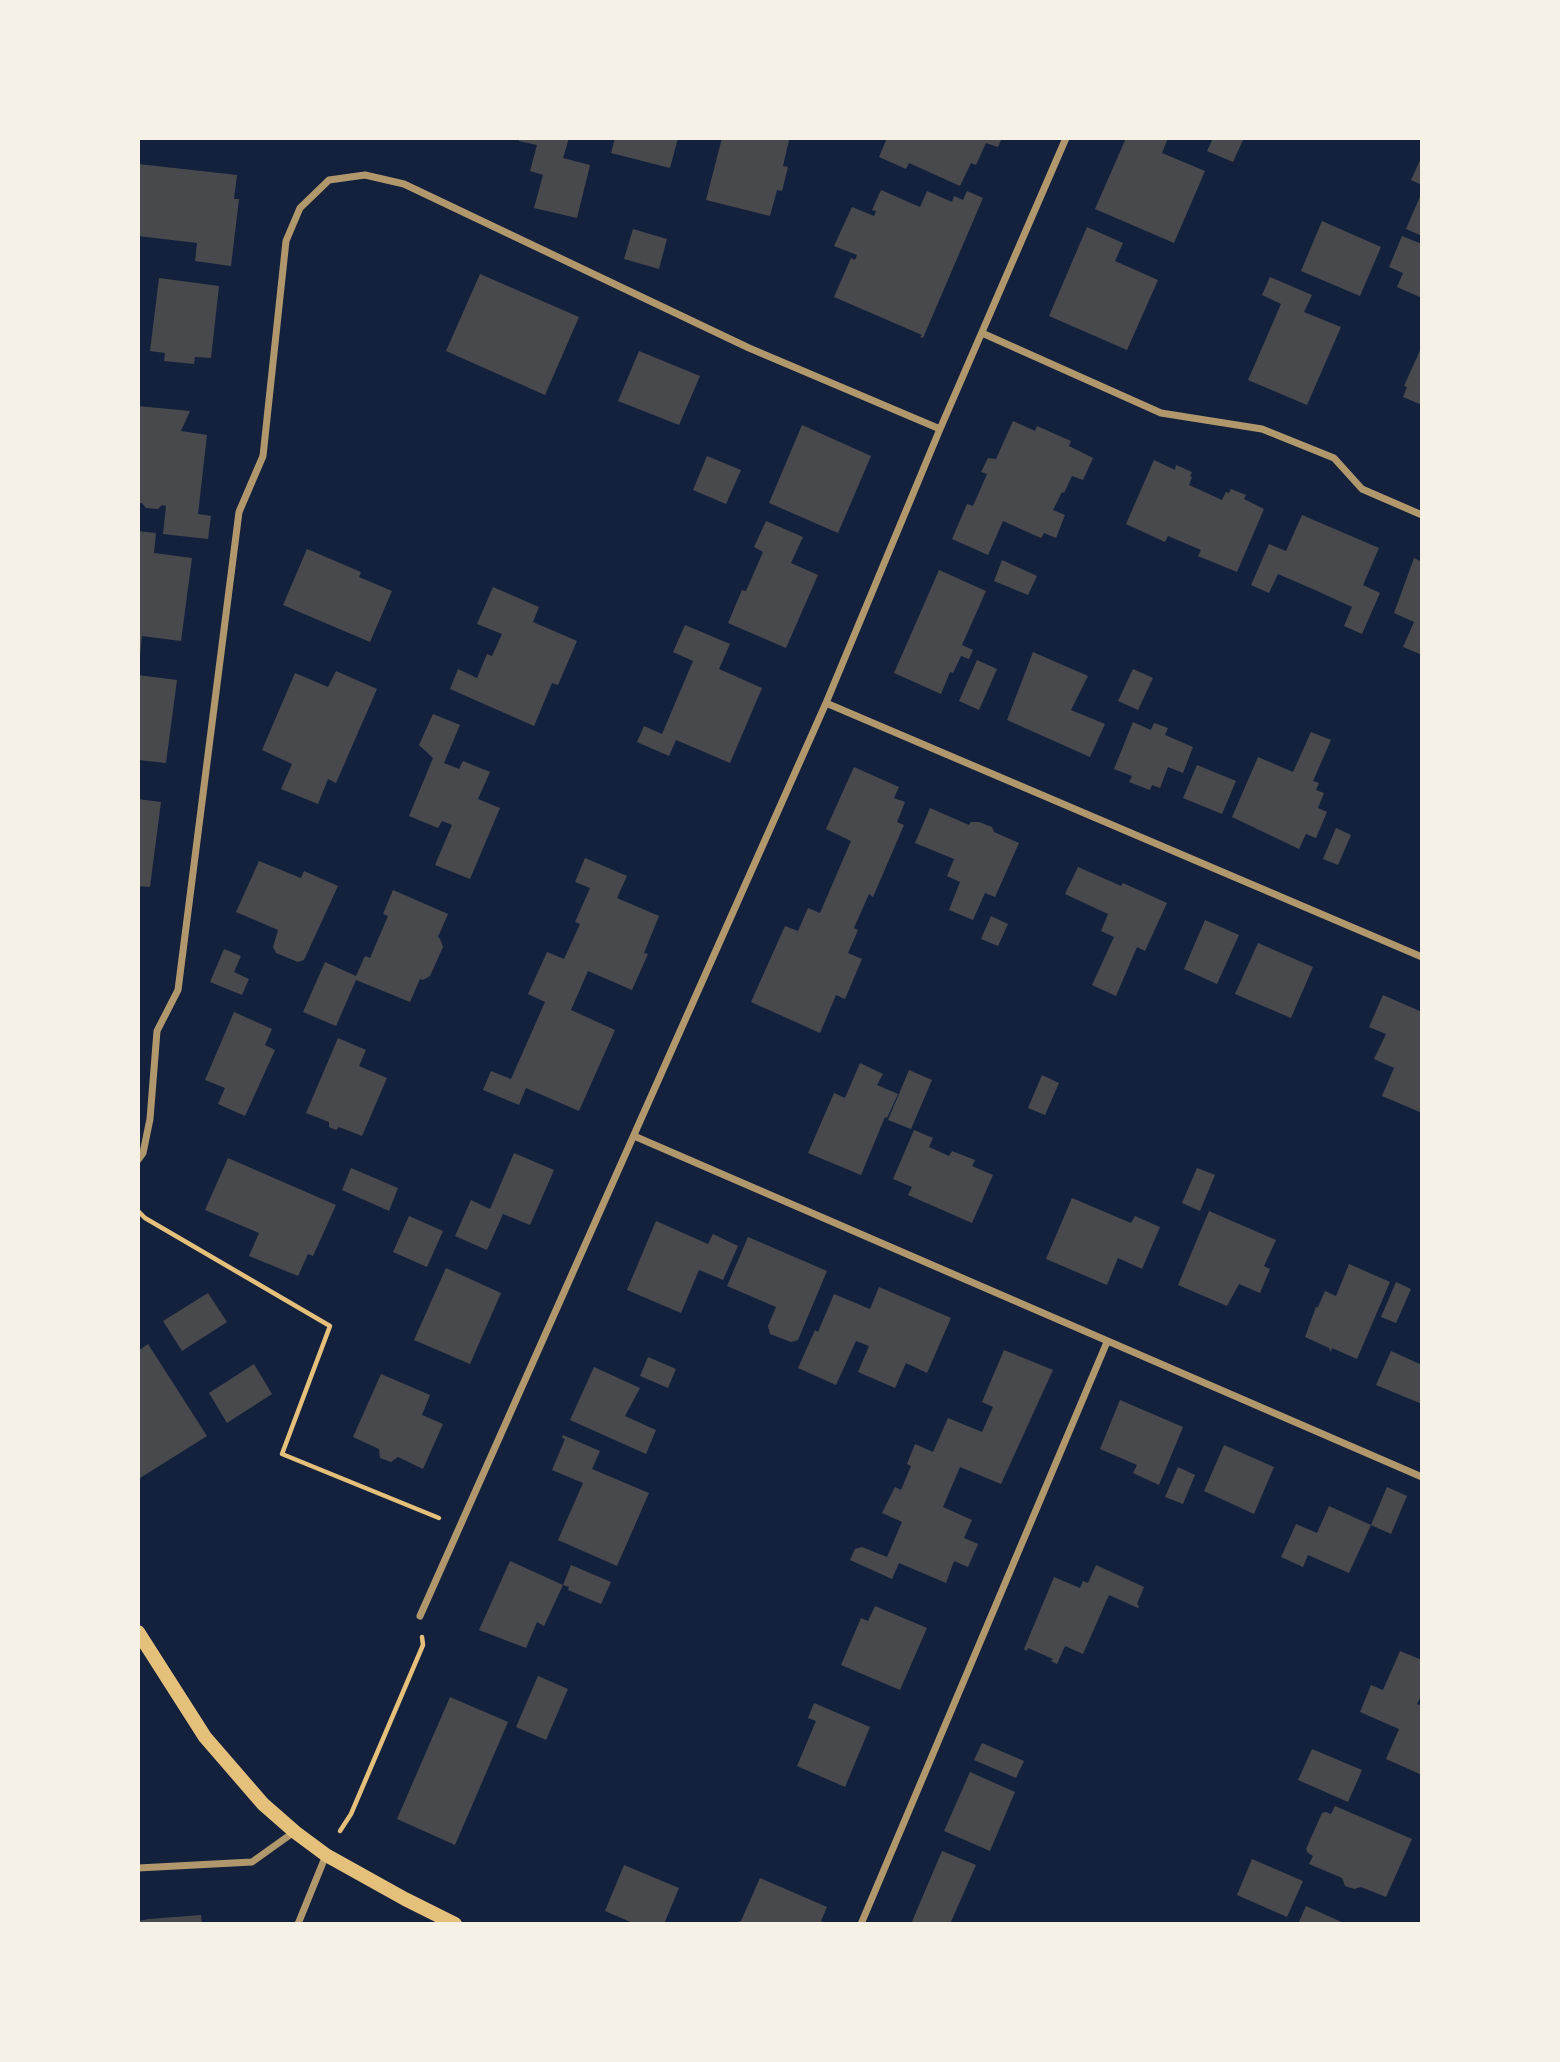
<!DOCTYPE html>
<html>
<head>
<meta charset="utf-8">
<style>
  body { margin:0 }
  #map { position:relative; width:1560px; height:2062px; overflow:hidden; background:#14213d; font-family:Quicksand,sans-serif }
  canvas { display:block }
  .frame { position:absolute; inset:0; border:140px solid #f6f1e7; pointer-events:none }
</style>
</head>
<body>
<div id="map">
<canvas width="1560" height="2062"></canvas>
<div class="frame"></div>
</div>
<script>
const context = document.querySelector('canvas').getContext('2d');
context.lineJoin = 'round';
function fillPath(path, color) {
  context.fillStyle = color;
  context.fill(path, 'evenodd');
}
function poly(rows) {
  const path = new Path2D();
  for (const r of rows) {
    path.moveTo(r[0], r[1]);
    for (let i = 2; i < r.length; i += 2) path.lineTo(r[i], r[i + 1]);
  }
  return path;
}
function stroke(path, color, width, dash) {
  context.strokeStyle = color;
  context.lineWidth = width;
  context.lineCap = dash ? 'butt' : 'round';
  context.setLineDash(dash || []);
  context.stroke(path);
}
const building = poly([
  [519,138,569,138,563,158,590,165,577,218,534,208,543,175,530,171,537,145,519,141],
  [615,138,678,138,670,168,611,153],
  [722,138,789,140,783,166,788,167,782,191,777,190,770,216,706,200],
  [887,138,1002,138,998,147,986,143,976,165,971,163,960,186,909,163,906,169,879,157],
  [1126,138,1168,138,1162,153,1205,171,1174,243,1095,209],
  [1213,138,1244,138,1233,162,1207,151],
  [1422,156,1422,185,1411,180],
  [138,164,237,175,234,199,239,199,231,266,195,261,197,243,138,236,140,214,138,214],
  [881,190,920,207,927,191,952,202,954,196,963,200,967,191,983,198,923,338,920,337,922,335,834,297,851,258,855,260,857,255,834,246,852,207,874,216,876,211,872,210],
  [1422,192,1422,236,1406,229],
  [1322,221,1381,247,1360,296,1301,271],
  [1087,227,1123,243,1115,261,1158,280,1127,350,1049,316],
  [633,229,667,239,659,269,624,259],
  [1402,236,1422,244,1422,298,1397,287,1403,273,1389,267],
  [480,274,579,317,545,395,446,351],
  [1270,277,1312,295,1304,312,1341,327,1307,405,1248,380,1281,304,1262,295],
  [159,278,219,286,211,358,195,357,194,364,164,361,165,353,150,351],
  [1422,346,1422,405,1403,397,1407,387,1404,386],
  [639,351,700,376,679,425,618,401],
  [138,406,190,411,181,431,207,435,198,514,211,516,208,539,163,534,166,506,162,505,158,509,146,508,142,503,138,503],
  [1013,421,1035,431,1037,426,1071,441,1069,446,1093,458,1083,480,1072,476,1064,493,1062,492,1053,510,1065,515,1056,538,1044,533,1041,538,1003,521,988,555,952,539,967,504,973,506,987,474,981,472,988,458,996,459],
  [802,425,871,456,838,533,769,503],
  [707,456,741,470,726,504,693,490],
  [1154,460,1175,470,1176,465,1192,472,1190,476,1192,477,1189,485,1222,500,1226,492,1229,493,1231,489,1246,495,1244,499,1264,509,1237,572,1198,556,1201,550,1168,536,1165,542,1126,524],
  [1302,515,1379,548,1363,585,1380,593,1362,634,1344,626,1352,607,1315,590,1278,574,1269,593,1251,585,1269,544,1286,551],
  [766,521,803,537,791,563,818,575,786,648,728,623,742,590,746,591,763,552,754,547],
  [138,531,156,533,154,553,192,558,181,641,142,636,140,656],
  [307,549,361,572,359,577,392,591,370,642,283,605],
  [1414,558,1422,562,1422,655,1403,647,1414,622,1394,613],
  [1002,560,1037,576,1028,595,994,581],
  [939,570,986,591,962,645,973,650,969,659,961,656,953,673,950,672,941,694,894,673],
  [493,587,539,607,533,622,577,641,558,685,552,683,534,726,450,689,458,669,477,678,487,654,492,656,502,634,477,624],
  [685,625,730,644,719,669,762,688,730,763,676,740,669,756,637,742,644,726,662,734,693,661,673,652],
  [1033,652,1088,676,1071,710,1105,724,1090,757,1007,720],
  [977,660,997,669,979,710,959,701],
  [1133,669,1153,678,1138,710,1118,701],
  [336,671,377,689,336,783,328,779,318,804,281,789,292,764,262,750,295,673,328,687],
  [138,675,177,680,166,763,138,760],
  [433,714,460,725,444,763,459,769,463,761,490,772,478,799,500,808,470,879,435,865,452,825,442,821,438,828,409,816,433,758,419,745],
  [1133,722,1151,730,1154,723,1168,728,1165,735,1193,747,1183,773,1168,767,1160,788,1152,785,1150,790,1129,782,1132,776,1114,769],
  [1311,732,1331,740,1313,781,1319,783,1316,790,1324,793,1318,808,1327,812,1316,838,1306,834,1299,849,1232,817,1258,757,1293,772],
  [1197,765,1236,781,1222,814,1183,798],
  [854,767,899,787,894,798,905,802,897,822,904,825,873,897,869,894,854,928,858,930,848,953,862,959,845,999,836,995,820,1033,751,1002,785,926,798,931,808,908,820,913,851,841,826,829],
  [138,799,161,802,150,887,138,886],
  [930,808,969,825,971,822,979,822,992,827,994,832,1019,843,995,897,985,893,973,920,949,910,960,882,947,876,954,859,915,843],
  [1336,828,1351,835,1338,865,1323,859],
  [585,858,627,876,617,898,659,916,644,953,648,954,632,990,588,971,571,1010,615,1030,579,1111,526,1088,519,1105,483,1090,491,1071,511,1079,545,1002,528,994,547,952,564,959,580,924,575,922,590,888,575,882],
  [259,861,301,878,304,871,338,886,304,960,298,962,276,953,273,947,278,930,236,912],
  [1078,867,1121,886,1123,883,1167,903,1145,951,1137,947,1116,996,1092,985,1114,937,1101,931,1108,914,1065,894],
  [393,890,448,914,438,937,440,939,443,947,430,976,423,980,420,979,410,1002,356,980,336,1026,303,1012,325,962,356,976,365,956,370,958,388,916,383,914],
  [991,916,1008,924,998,946,981,939],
  [1205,920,1239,935,1217,984,1184,969],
  [1258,943,1313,967,1291,1018,1235,994],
  [224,949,241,956,234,972,249,979,242,995,210,982],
  [1383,995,1422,1012,1422,1113,1382,1096,1394,1068,1374,1059,1386,1034,1369,1027],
  [234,1012,272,1029,265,1045,275,1050,245,1116,218,1104,225,1088,205,1080],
  [338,1038,366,1050,359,1066,387,1078,362,1136,339,1127,336,1130,329,1127,329,1122,306,1113],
  [860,1063,883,1074,877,1085,898,1094,887,1118,885,1117,861,1175,808,1153,834,1093,845,1098],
  [909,1070,932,1080,911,1129,888,1120],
  [1042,1075,1059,1083,1045,1115,1028,1108],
  [914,1130,933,1138,929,1147,949,1156,952,1151,975,1160,972,1166,993,1175,972,1223,908,1195,912,1187,893,1179],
  [514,1153,554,1170,530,1225,503,1214,487,1250,455,1236,471,1200,490,1209],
  [228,1158,336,1205,313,1256,308,1254,298,1276,249,1256,259,1233,205,1210],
  [351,1168,398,1188,389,1211,342,1190],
  [1197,1168,1215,1175,1200,1211,1182,1203],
  [1072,1198,1131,1223,1135,1216,1160,1227,1142,1269,1118,1258,1107,1285,1046,1259],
  [1209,1211,1276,1240,1264,1266,1270,1269,1260,1293,1239,1284,1227,1306,1178,1285],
  [409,1216,443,1231,427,1267,393,1252],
  [656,1221,708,1244,713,1234,738,1246,723,1280,699,1270,681,1313,627,1290],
  [748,1237,827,1271,798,1340,791,1342,770,1334,768,1326,776,1307,727,1286],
  [1349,1264,1390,1282,1357,1359,1332,1348,1331,1352,1329,1348,1305,1337,1316,1307,1318,1307,1325,1291,1336,1296],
  [446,1268,501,1293,470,1364,414,1340],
  [1396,1282,1411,1289,1396,1323,1381,1317],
  [879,1287,951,1318,927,1373,906,1363,895,1388,858,1372,869,1346,856,1341,836,1385,798,1368,815,1330,818,1332,834,1294,870,1309],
  [208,1293,227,1322,182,1351,163,1321],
  [148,1344,207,1436,140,1478,138,1476,138,1351],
  [1004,1350,1053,1370,1001,1484,960,1467,943,1507,972,1520,964,1538,978,1544,968,1567,954,1561,946,1583,899,1563,892,1579,850,1560,855,1549,862,1547,887,1557,902,1522,882,1513,895,1487,901,1490,911,1466,907,1464,915,1444,933,1452,948,1418,982,1432,993,1407,982,1402],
  [1391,1351,1422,1365,1422,1404,1376,1385],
  [648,1357,676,1369,668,1388,640,1376],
  [254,1364,272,1394,227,1423,209,1393],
  [594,1367,640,1388,625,1416,656,1430,646,1454,570,1420],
  [381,1374,430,1395,422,1415,443,1424,423,1469,398,1457,391,1462,380,1458,379,1449,353,1437],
  [1120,1400,1183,1427,1159,1485,1133,1473,1137,1465,1100,1449],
  [563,1435,600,1451,592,1469,649,1493,617,1566,558,1540,583,1483,552,1470,565,1439,562,1438],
  [1224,1445,1274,1467,1254,1514,1204,1491],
  [1178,1467,1195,1475,1183,1504,1165,1497],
  [1387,1487,1407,1496,1391,1534,1371,1525],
  [1329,1506,1371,1525,1349,1573,1308,1555,1303,1567,1281,1557,1296,1524,1317,1533],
  [510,1561,563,1585,544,1626,537,1622,526,1648,479,1630],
  [571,1565,611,1582,601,1604,568,1590,569,1587,563,1585],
  [1096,1565,1144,1587,1137,1604,1139,1606,1138,1608,1109,1595,1083,1654,1065,1646,1057,1664,1051,1661,1053,1659,1028,1648,1027,1651,1024,1649,1054,1577,1080,1588,1083,1581,1088,1583],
  [875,1606,927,1628,900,1690,841,1665,861,1618,868,1621],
  [1400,1651,1422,1660,1422,1694,1417,1704,1422,1706,1422,1775,1386,1759,1399,1729,1360,1712,1371,1685,1383,1690],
  [538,1676,568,1689,546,1740,516,1727],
  [450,1697,508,1722,455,1845,397,1819],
  [814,1703,870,1727,845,1787,797,1766,816,1721,808,1718],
  [982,1743,1024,1761,1016,1778,974,1760],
  [1312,1749,1362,1770,1348,1802,1298,1780],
  [970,1772,1015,1792,990,1851,944,1831],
  [1335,1806,1412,1839,1386,1897,1361,1887,1354,1889,1345,1886,1342,1878,1309,1864,1313,1856,1308,1853,1306,1849,1322,1813,1326,1812,1331,1814],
  [942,1851,976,1865,950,1924,911,1924],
  [1252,1859,1303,1881,1287,1917,1237,1895],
  [624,1865,679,1888,664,1924,635,1924,605,1911],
  [760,1878,827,1907,821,1921,828,1924,729,1924,741,1921],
  [1306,1906,1346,1924,1298,1924],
  [201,1915,202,1924,138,1924,138,1921,149,1919]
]);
const path = poly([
  [138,1211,145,1218,330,1326,282,1454,439,1518],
  [340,1831,351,1814,423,1645,422,1637]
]);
const minor = poly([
  [982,333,1161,413,1262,429,1334,458,1362,489,1422,515],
  [826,703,1422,957],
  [634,1136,1422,1477],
  [138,1160,143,1153,150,1119,157,1031,178,990,239,512,263,456,286,241,300,208,329,180,365,175,404,184,749,348,940,429],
  [420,1616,826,703,940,429,1066,138],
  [138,1868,252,1862,294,1832],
  [298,1924,326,1855],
  [861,1924,1107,1342]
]);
const secondary = poly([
  [138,1632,205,1737,263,1804,295,1832,326,1855,405,1899,455,1924]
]);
fillPath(building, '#48494c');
stroke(path, '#e5c07b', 4.5);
stroke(minor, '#b1986c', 7);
stroke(secondary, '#e5c07b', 14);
</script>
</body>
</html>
